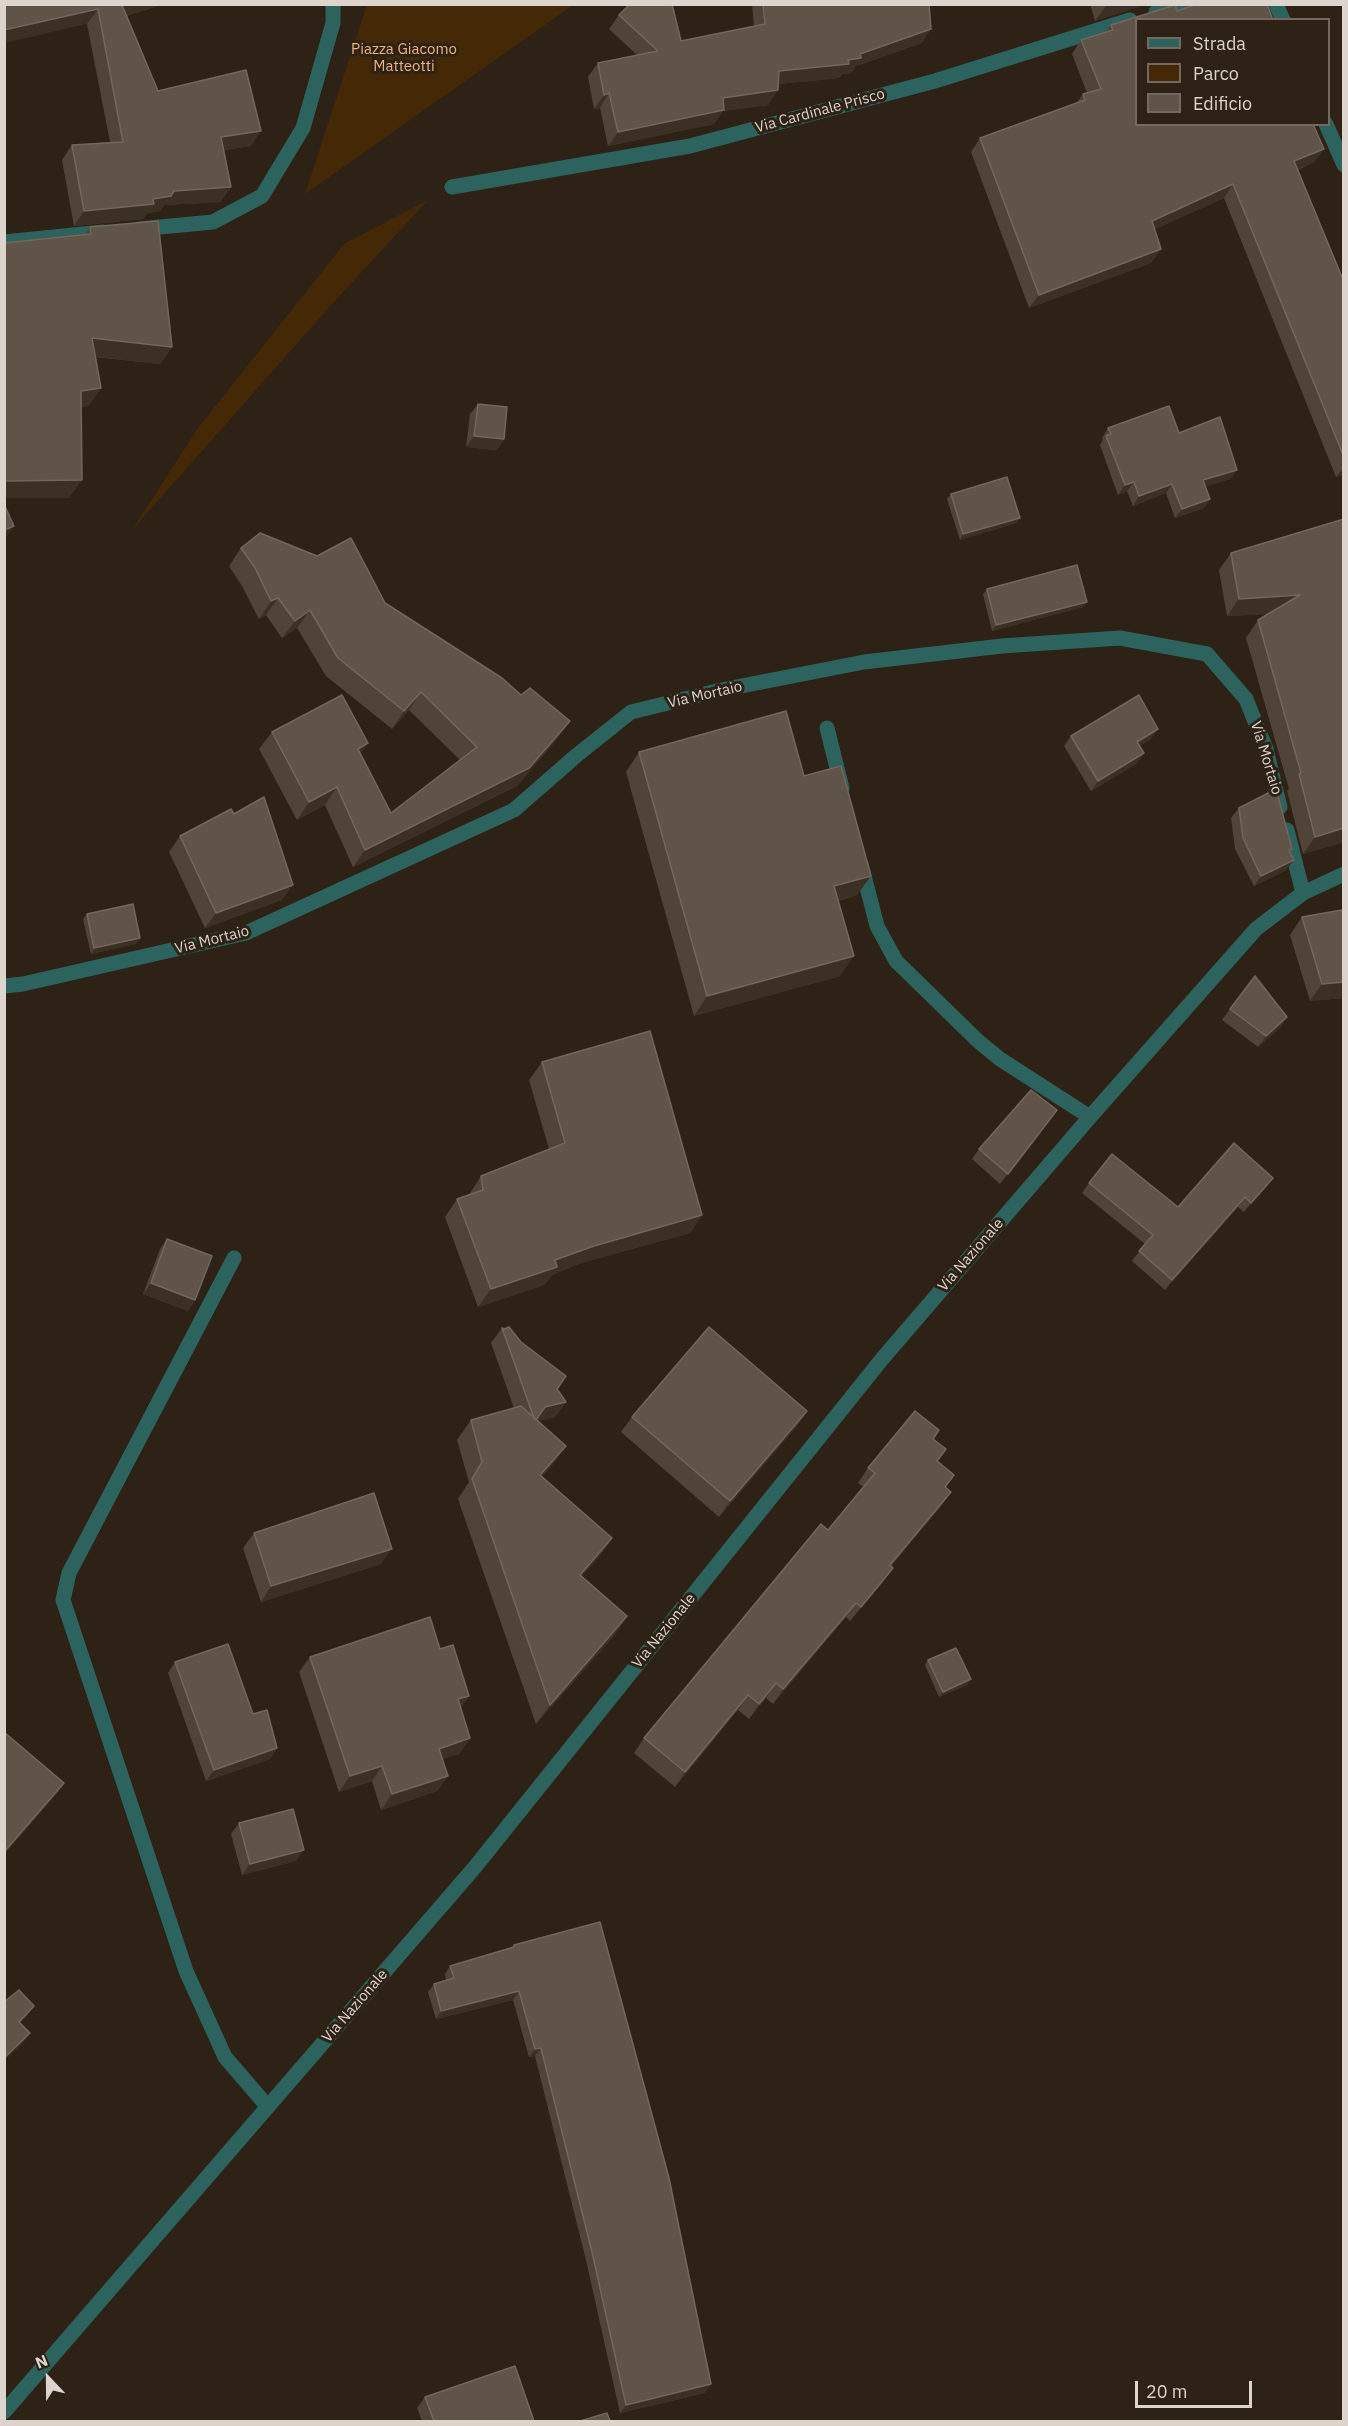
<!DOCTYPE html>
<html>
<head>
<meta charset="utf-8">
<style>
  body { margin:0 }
  #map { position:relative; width:1348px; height:2426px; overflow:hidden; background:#2e2217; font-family:"IBM Plex Sans",sans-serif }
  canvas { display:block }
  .frame { position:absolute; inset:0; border:6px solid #dcd4cd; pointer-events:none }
  .legend { position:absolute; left:1135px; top:18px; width:195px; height:108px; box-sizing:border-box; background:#2e2217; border:2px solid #746960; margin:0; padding:8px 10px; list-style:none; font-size:18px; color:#dcd4cd }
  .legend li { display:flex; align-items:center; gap:12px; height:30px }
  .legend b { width:30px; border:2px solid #746960 }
  .north { position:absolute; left:18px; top:2348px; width:60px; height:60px; -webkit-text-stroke:4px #2e2217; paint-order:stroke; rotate:338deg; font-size:16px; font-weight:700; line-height:24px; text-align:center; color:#dcd4cd }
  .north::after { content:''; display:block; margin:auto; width:21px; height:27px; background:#dcd4cd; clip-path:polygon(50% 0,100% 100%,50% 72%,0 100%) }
  .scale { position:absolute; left:1135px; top:2381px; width:117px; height:27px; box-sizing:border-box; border:3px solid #dcd4cd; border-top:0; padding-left:8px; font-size:18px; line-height:21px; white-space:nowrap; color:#dcd4cd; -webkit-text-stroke:4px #2e2217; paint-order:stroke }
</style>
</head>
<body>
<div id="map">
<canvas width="1348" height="2426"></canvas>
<div class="frame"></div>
<ul class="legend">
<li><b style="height:8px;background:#2d635e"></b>Strada</li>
<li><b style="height:16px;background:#452806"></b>Parco</li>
<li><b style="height:16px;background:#605348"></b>Edificio</li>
</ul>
<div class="north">N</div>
<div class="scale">20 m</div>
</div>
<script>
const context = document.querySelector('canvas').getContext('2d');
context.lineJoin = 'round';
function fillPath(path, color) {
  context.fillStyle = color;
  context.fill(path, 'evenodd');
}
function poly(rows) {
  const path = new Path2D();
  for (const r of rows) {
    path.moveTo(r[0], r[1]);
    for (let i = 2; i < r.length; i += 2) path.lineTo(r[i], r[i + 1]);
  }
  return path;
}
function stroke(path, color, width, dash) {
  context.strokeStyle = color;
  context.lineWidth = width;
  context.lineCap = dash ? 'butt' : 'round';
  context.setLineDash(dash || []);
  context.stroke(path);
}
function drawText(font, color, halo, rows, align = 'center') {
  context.font = font + ' "IBM Plex Sans",sans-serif';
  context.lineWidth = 6;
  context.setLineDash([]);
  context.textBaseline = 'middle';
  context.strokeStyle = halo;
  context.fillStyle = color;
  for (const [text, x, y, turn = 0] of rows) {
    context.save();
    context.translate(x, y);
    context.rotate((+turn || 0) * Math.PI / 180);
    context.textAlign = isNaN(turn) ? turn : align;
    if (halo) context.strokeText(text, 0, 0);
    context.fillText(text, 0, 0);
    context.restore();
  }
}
const green = poly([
  [367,5,367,4,573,5,305,194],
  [428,200,333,303,132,530,198,428,344,244]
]);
const service = poly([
  [827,728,842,788],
  [861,864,877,926,896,961,978,1041,1000,1059,1090,1117],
  [234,1258,69,1573,63,1600,186,1971,225,2057,268,2107]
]);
const minor = poly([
  [1156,12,1181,4],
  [452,187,690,146,935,81,1130,20],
  [139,229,213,222,262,196,303,128,333,23,333,4],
  [4,242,103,232],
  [1287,830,1303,893],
  [4,986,23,984,246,933,514,810,577,755,631,712,721,690,864,662,1002,646,1120,638,1207,654,1246,699,1266,749,1280,807]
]);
const tertiary = poly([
  [1276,4,1283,20],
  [1326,124,1344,165],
  [4,2412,475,1867,882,1359,1090,1117,1256,929,1303,893,1344,874]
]);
const wall = poly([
  [4,4,164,4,126,16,158,91,251,146,224,150,231,187,220,202,164,205,160,211,147,213,143,219,74,226,62,160,72,145,110,142,87,24],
  [752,4,929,4,922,43,856,66,851,73,842,74,839,78,778,84,778,90,768,105,723,111,714,124,608,146,600,108,594,109,588,77,598,63,637,55,609,29,619,15,681,41,754,27],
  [1090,4,1147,4,1095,21],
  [1111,25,1137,124,1324,149,1314,162,1298,170,1344,282,1344,474,1336,477,1224,198,1155,229,1161,249,1151,263,1029,308,971,152,980,138,1076,104,1083,94,1087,93,1072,54,1081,40,1106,32],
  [90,227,172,347,160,364,95,357,101,388,88,406,81,407,69,498,4,498,4,243,85,234],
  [478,404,504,439,497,450,466,447,470,414],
  [1108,428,1179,433,1237,470,1230,479,1205,486,1210,499,1204,508,1175,518,1166,493,1133,506,1127,491,1118,495,1100,445,1103,440,1102,438],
  [951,494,1020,518,1016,523,960,540,947,499],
  [1344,519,1344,842,1303,854,1287,791,1289,789,1246,638,1258,620,1269,614,1227,616,1219,570,1231,553],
  [241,548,385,603,558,738,517,786,353,867,325,805,297,820,259,749,272,732,361,754,391,813,460,760,409,710,392,729,326,676,297,628,282,638,266,615,259,619,242,586,229,566],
  [987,589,1087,602,1083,607,992,631,983,594],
  [1071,736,1151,739,1139,746,1144,753,1136,764,1091,791,1064,746],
  [639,752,804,776,857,895,838,901,840,976,694,1016,626,772],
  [1239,808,1292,849,1290,852,1286,870,1254,886,1235,849,1231,818],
  [180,836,282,900,205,928,169,852],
  [87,914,140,938,136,944,91,954,83,919],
  [1302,917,1344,998,1310,1001,1290,935],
  [1230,1009,1287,1017,1280,1028,1258,1047,1222,1020],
  [542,1062,702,1215,690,1233,581,1263,552,1275,544,1285,478,1307,445,1217,457,1199,469,1195,481,1176,549,1149,529,1080],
  [1057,1110,1000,1184,972,1159,979,1149],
  [1273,1178,1266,1187,1244,1212,1238,1207,1165,1290,1132,1261,1145,1244,1082,1193,1089,1183,1178,1207],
  [167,1239,195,1300,188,1311,143,1294,160,1249],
  [502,1328,557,1389,566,1402,555,1417,538,1421,566,1446,552,1465,542,1477,612,1538,598,1558,582,1576,627,1616,614,1636,536,1724,458,1499,469,1482,457,1440,471,1420,514,1408,491,1343],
  [807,1411,796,1427,719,1517,621,1432,632,1417],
  [939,1430,933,1439,937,1461,946,1487,951,1492,941,1506,891,1566,883,1582,850,1621,846,1617,773,1704,766,1698,749,1719,738,1710,675,1787,634,1753,644,1738,828,1530,864,1487,858,1483,868,1468],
  [254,1533,381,1564,261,1602,243,1548],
  [440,1649,469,1696,461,1708,470,1738,459,1754,442,1759,448,1776,437,1791,381,1810,372,1781,339,1792,299,1672,310,1657],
  [928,1660,971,1679,967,1685,939,1697,925,1665],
  [175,1662,277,1748,270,1759,206,1781,168,1673],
  [239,1823,296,1861,242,1875,231,1834],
  [514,1945,711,2384,705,2393,620,2413,586,2260,535,2056,529,2057,513,2000,436,2019,428,1992,434,1984,446,1980,445,1974,450,1966,512,1947],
  [425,2397,534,2421,422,2421,417,2408]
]);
const shadedWall = poly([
  [124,4,164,4,112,20,122,5],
  [1112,4,1147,4,1095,21,1105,7],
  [98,9,87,24,4,43,4,30],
  [931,29,922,43,856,66,851,73,842,74,839,78,769,85,779,71,848,60,860,54],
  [778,90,768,105,723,111,714,124,608,146,618,132,723,98],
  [609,93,600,108,594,109,604,95],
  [261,131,251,146,211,152,221,137],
  [1324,149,1314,162,1285,175,1294,161],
  [1233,184,1224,198,1142,235,1152,221],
  [231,187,220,202,164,205,160,211,147,213,143,219,74,226,84,211,153,199,174,191],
  [1161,249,1151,263,1029,308,1039,295],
  [92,338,172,347,160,364,80,355],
  [101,388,88,406,69,409,81,391],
  [474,436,504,439,497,450,466,447],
  [1344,467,1344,474,1336,477],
  [1237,470,1230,479,1197,489,1203,480],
  [82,480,69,498,4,498,4,481],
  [1134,482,1127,491,1118,495,1125,485],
  [1172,484,1166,493,1133,506,1139,496],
  [1210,499,1204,508,1175,518,1182,509],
  [1020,518,1016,523,960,540,963,534],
  [14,526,4,540,4,530],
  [1300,595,1288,613,1227,616,1239,599],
  [278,598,266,615,259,619,271,601],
  [1087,602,1083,607,992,631,996,625],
  [310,610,297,628,282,638,295,621],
  [421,692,409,710,392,729,404,711],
  [570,721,558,738,517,786,353,867,365,850],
  [1158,729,1151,739,1129,752,1137,742],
  [368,743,356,761,358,749],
  [1144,753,1136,764,1091,791,1098,781],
  [337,787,325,805,297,820,309,802],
  [1344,828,1344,842,1303,854,1315,837],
  [1294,860,1286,870,1254,886,1261,876],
  [871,876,857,895,820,905,834,886],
  [293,885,282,900,205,928,216,913],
  [140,938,136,944,91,954,94,948],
  [854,956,840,976,694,1016,707,996],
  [1344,982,1344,998,1310,1001,1322,984],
  [1287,1017,1280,1028,1258,1047,1266,1036],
  [1273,1178,1266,1187,1244,1212,1251,1203],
  [1245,1197,1238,1207,1165,1290,1172,1280],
  [702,1215,690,1233,581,1263,552,1275,544,1285,478,1307,491,1289,555,1260,594,1246],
  [151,1283,195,1300,188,1311,143,1294],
  [566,1402,555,1417,534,1422,545,1407],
  [807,1411,796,1427,719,1517,730,1501],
  [566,1446,552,1465,526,1495,540,1475],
  [951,1492,941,1506,880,1580,890,1565],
  [612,1538,598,1558,567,1594,580,1575],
  [392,1549,381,1564,261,1602,271,1586],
  [893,1568,883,1582,850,1621,861,1607],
  [856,1603,846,1617,773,1704,783,1689],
  [627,1616,614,1636,536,1724,550,1705],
  [971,1679,967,1685,939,1697,943,1692],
  [776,1683,766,1698,749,1719,759,1704],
  [748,1695,738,1710,675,1787,685,1772],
  [469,1696,459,1711,458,1699],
  [470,1738,459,1754,428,1764,439,1749],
  [277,1748,270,1759,206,1781,214,1770],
  [382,1766,372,1781,339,1792,350,1776],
  [448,1776,437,1791,381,1810,392,1794],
  [64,1783,54,1797,4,1855,4,1852],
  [304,1850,296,1861,242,1875,250,1864],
  [519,1991,513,2000,436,2019,441,2011],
  [34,2006,27,2016,12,2031,19,2022],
  [30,2033,23,2043,4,2061,4,2058],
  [541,2048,535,2056,529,2057,535,2049],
  [711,2384,705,2393,620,2413,626,2405]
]);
const building = poly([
  [4,4,124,4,122,5,158,91,246,70,261,131,221,137,231,187,174,191,171,196,153,199,154,204,84,211,72,145,123,142,98,9,4,30,4,4],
  [630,4,672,4,681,41,765,24,763,4,929,4,931,29,860,54,861,58,848,60,849,64,779,71,778,90,723,98,724,110,618,132,609,93,604,95,598,63,658,51,619,15,630,4],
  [1198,4,1267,4,1273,20,1137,20,1137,124,1313,124,1324,149,1294,161,1344,282,1344,457,1233,184,1152,221,1161,249,1039,295,980,138,1085,100,1083,94,1101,89,1081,40,1113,30,1111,25,1175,5,1177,11,1198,4],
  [158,221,172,347,92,338,101,388,81,391,82,480,4,481,4,243,91,234,90,227,158,221],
  [478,404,507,407,504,439,474,436,478,404],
  [1169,406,1179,433,1220,417,1237,470,1203,480,1210,499,1182,509,1172,484,1139,496,1134,482,1125,485,1106,436,1111,434,1108,428,1169,406],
  [1007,477,1020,518,963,534,951,494,1007,477],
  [4,504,14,526,4,530,4,504],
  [1344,519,1344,828,1315,837,1299,774,1301,773,1258,620,1300,595,1239,599,1231,553,1344,519],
  [260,533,317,556,351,538,385,603,502,678,521,695,530,688,570,721,529,768,365,850,337,787,309,802,272,732,342,695,368,743,358,749,391,813,477,747,421,692,404,711,338,658,310,610,295,621,278,598,271,601,255,568,241,548,260,533],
  [1077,565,1087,602,996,625,987,589,1077,565],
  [1139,695,1158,729,1137,742,1144,753,1098,781,1071,736,1139,695],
  [786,711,804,776,841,766,871,876,834,886,854,956,707,996,639,752,786,711],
  [1276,789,1292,849,1289,850,1294,860,1261,876,1243,838,1239,808,1276,789],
  [264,797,293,885,216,913,180,836,231,809,234,814,264,797],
  [133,904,140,938,94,948,87,914,133,904],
  [1342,910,1344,915,1344,982,1322,984,1302,917,1342,910],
  [1255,976,1287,1017,1266,1036,1230,1009,1255,976],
  [650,1031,702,1215,594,1246,555,1260,557,1267,491,1289,457,1199,483,1190,481,1176,565,1143,542,1062,650,1031],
  [1031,1090,1057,1110,1008,1174,979,1149,1031,1090],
  [1234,1143,1273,1178,1251,1203,1245,1197,1172,1280,1139,1251,1153,1235,1089,1183,1112,1154,1178,1207,1234,1143],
  [167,1239,212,1256,195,1300,151,1283,167,1239],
  [509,1327,521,1342,566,1376,557,1389,566,1402,545,1407,536,1420,534,1418,502,1328,504,1329,509,1327],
  [709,1327,807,1411,730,1501,632,1417,709,1327],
  [521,1406,566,1446,540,1475,612,1538,580,1575,627,1616,550,1705,472,1479,482,1462,471,1420,521,1406],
  [915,1411,939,1430,933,1439,946,1449,937,1461,954,1475,945,1487,951,1492,890,1565,893,1568,861,1607,856,1603,783,1689,776,1683,759,1704,748,1695,685,1772,644,1738,821,1524,828,1530,875,1473,868,1468,915,1411],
  [374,1493,392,1549,271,1586,254,1533,374,1493],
  [430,1617,440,1649,453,1645,469,1696,458,1699,470,1738,439,1749,448,1776,392,1794,382,1766,350,1776,310,1657,430,1617],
  [228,1644,253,1714,267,1710,277,1748,214,1770,175,1662,228,1644],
  [956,1648,971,1679,943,1692,928,1660,956,1648],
  [4,1732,64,1783,4,1852,4,1732],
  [293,1809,304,1850,250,1864,239,1823,293,1809],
  [600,1922,669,2178,711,2384,626,2405,592,2252,541,2048,535,2049,519,1991,441,2011,434,1984,454,1978,450,1966,514,1947,514,1945,600,1922],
  [19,1990,34,2006,19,2022,30,2033,4,2058,4,2002,19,1990],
  [515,2366,534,2421,434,2421,425,2397,515,2366],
  [607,2413,610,2421,580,2421,607,2413]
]);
const parkNames = [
  ["Piazza Giacomo",404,50],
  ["Matteotti",404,67]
];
const streetNames = [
  ["Via Cardinale Prisco",820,111,-15],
  ["Via Mortaio",705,695,-13],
  ["Via Mortaio",1266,758,73],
  ["Via Mortaio",212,940,-14],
  ["Via Nazionale",971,1255,-49],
  ["Via Nazionale",664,1631,-51],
  ["Via Nazionale",355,2006,-49]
];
fillPath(green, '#452806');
stroke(service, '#2d635e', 15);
stroke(minor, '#2d635e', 15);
stroke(tertiary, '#2d635e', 15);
fillPath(wall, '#504338');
fillPath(shadedWall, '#3c2f24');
fillPath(building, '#605348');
stroke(building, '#73675d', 1.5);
drawText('15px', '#efb37c', '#2e2217', parkNames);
drawText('15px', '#dcd4cd', '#2e2217', streetNames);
</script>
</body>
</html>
